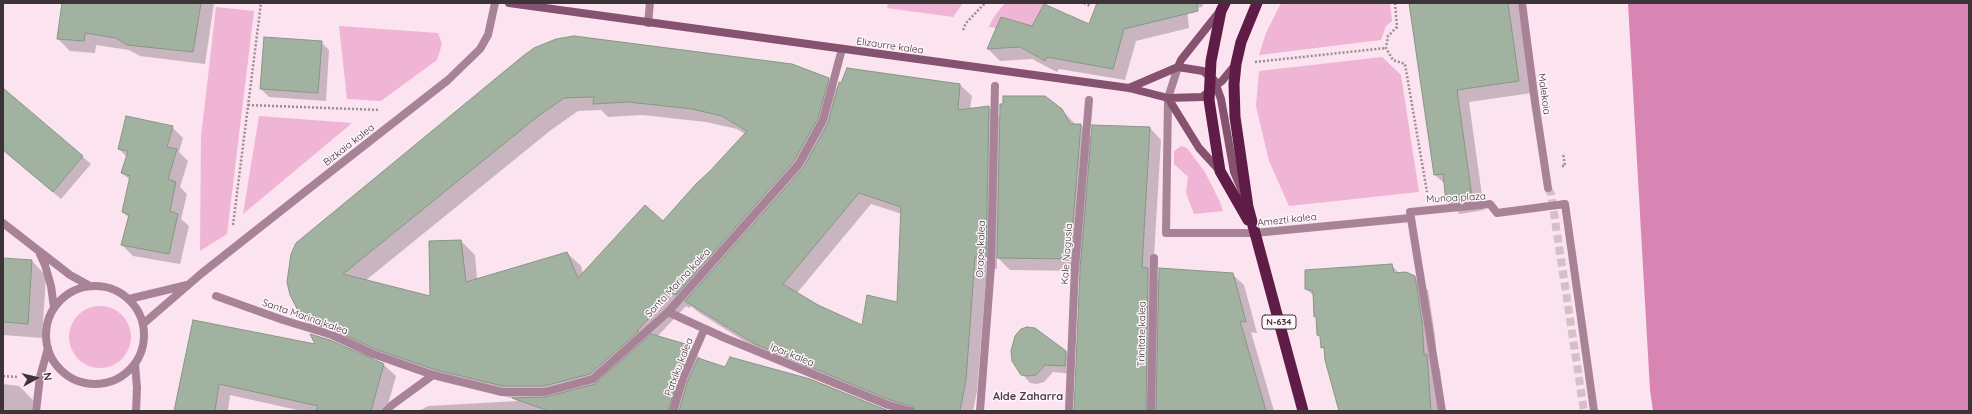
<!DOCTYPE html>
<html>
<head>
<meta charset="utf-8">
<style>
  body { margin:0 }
  #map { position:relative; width:1972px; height:414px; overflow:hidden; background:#fbe3ef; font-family:Quicksand,sans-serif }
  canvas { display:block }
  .frame { position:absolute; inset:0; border:4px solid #3c3338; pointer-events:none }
  .north { position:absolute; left:16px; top:358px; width:40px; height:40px; -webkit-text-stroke:3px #fef5fa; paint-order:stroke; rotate:82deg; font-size:11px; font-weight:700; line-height:16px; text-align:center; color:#3c3338 }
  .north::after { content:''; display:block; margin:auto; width:14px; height:18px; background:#3c3338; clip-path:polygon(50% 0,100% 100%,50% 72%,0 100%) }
</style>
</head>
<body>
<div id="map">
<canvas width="1972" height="414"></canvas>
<div class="frame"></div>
<div class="north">N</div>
</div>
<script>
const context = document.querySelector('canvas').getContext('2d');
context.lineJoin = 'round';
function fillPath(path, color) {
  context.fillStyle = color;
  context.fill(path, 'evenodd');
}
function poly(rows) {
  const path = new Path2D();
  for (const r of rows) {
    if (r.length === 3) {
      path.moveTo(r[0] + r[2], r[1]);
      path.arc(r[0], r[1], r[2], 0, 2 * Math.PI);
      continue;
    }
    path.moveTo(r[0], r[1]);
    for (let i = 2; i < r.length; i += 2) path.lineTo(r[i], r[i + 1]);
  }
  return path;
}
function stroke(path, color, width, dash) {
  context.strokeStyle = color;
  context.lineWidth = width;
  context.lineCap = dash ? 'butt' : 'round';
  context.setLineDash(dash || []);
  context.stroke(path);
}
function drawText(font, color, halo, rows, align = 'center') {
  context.font = font + ' Quicksand,sans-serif';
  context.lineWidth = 3;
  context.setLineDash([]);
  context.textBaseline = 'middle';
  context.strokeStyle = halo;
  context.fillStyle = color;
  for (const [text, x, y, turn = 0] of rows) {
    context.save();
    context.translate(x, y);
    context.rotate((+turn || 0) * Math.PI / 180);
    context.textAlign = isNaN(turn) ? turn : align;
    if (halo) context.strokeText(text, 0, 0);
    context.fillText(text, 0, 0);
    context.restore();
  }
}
const green = poly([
  [888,3,963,3,953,17,887,8],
  [1005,3,1043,3,1044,4,1032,26,1001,17,997,28,989,27,993,18],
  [1281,3,1390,3,1392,21,1386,26,1381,40,1259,55,1266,33],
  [216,7,254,11,227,234,200,251,201,137],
  [339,26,438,33,442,44,437,60,381,101,347,99],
  [1382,57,1401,75,1419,192,1289,206,1269,161,1256,106,1259,71],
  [259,116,352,123,243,214],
  [1181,146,1187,148,1205,172,1220,202,1223,211,1194,214,1186,193,1188,177,1174,164,1174,151],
  [100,337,31]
]);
const water = poly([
  [1628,3,1969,3,1969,411,1653,411,1650,390]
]);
const shadow = poly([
  [63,3,214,3,205,64,140,56,129,50,96,45,95,53,70,51,58,39],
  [1098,3,1204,3,1202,7,1187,10,1189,28,1136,41,1125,80,1059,69,1057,72,1032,59,1000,61,988,49,1002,18,1032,27,1090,25],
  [1410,3,1518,3,1532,93,1469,102,1484,210,1460,214,1447,202,1445,184,1435,175],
  [321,42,329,50,326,101,269,97,261,89],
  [535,49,828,79,838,89,960,85,972,96,970,109,989,107,1001,119,1061,109,1076,125,1081,125,1092,137,1150,128,1161,140,1153,274,1160,281,1232,274,1244,285,1257,333,1251,332,1274,411,1076,411,1081,271,1010,270,997,257,997,269,987,268,977,391,973,411,902,411,768,356,698,312,691,306,690,308,686,306,657,337,689,346,700,358,700,360,886,411,419,411,428,406,517,401,515,399,450,383,318,334,304,320,288,282,292,254],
  [601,110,608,117,642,115,706,122,737,129,745,134,663,223,583,274,581,266,567,253,477,279,475,255,461,241,431,297,365,281,551,130,578,111],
  [871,204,902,214,897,303,863,326,817,306,797,293],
  [3,89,91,164,61,199,3,150],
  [172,127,183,138,179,152,188,161,180,187,187,194,181,219,189,226,180,264,133,256,122,245,129,218,123,212,130,180,122,173,127,157,119,149],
  [3,259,32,261,46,276,42,338,3,335],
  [1391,265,1400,274,1414,277,1428,290,1435,335,1437,365,1440,369,1444,411,1340,411,1325,351,1322,347,1322,338,1318,335,1314,296,1306,289],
  [194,321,384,365,396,376,386,411,302,411,230,395,228,411,175,411],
  [1065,351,1074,360,1073,374,1053,372,1044,382,1037,384,1030,383,1022,374],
  [3,384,19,386,33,400,32,411,3,411]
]);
const building = poly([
  [62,3,201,3,193,52,127,45,116,38,85,33,84,41,57,39,62,3],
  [1097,3,1197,3,1198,11,1124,29,1113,69,1047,57,1045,61,1020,47,987,49,1001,17,1032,26,1044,4,1089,24,1097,3],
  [1409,3,1508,3,1519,81,1457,90,1472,197,1446,202,1443,174,1434,175,1409,3],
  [574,36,792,64,829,78,818,118,794,161,676,295,672,293,637,331,639,331,590,374,544,386,503,386,436,370,375,349,334,330,303,320,290,295,287,282,291,254,296,243,523,56,534,48,556,39,574,36],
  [594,97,593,104,628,102,692,109,722,116,747,131,710,171,696,184,663,221,645,205,578,278,567,252,466,282,461,240,429,241,430,296,343,274,537,117,564,98,594,97],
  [264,37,322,41,318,93,260,89,264,37],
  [847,68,960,84,958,110,989,106,986,257,975,257,966,380,960,411,916,411,912,406,890,400,755,344,685,301,804,167,828,123,839,82,841,83,847,68],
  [859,193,901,207,897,302,867,295,862,325,818,305,783,284,859,193],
  [3,88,83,156,53,192,3,150,3,88],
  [1003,96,1045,96,1062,109,1070,124,1081,124,1070,259,997,258,1000,104,1003,104,1003,96],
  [126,116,173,126,167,147,177,149,168,179,176,182,170,211,178,214,169,254,121,245,129,215,122,212,130,176,121,173,128,151,118,149,126,116],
  [1092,125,1150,127,1142,267,1148,268,1146,411,1074,411,1080,270,1092,125],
  [3,258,32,260,28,324,3,322,3,258],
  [1392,264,1394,273,1406,272,1415,276,1422,321,1424,355,1427,354,1431,411,1339,411,1325,360,1324,347,1321,348,1320,336,1317,335,1316,316,1314,317,1313,291,1305,289,1305,270,1392,264],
  [1159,268,1233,273,1246,322,1240,321,1266,411,1156,411,1159,268],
  [193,320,315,344,310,334,330,340,384,364,371,411,316,411,318,406,219,384,215,411,174,411,193,320],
  [1027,327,1035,328,1066,351,1065,366,1045,365,1036,375,1028,376,1021,375,1012,361,1011,351,1015,336,1021,329,1027,327],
  [651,334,689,345,668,411,549,411,512,398,546,397,595,384,651,334],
  [730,357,810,379,889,411,679,411,688,380,698,358,725,367,730,357]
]);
const pedestrianTunnel = poly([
  [1548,188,1551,194,1584,411]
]);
const path = poly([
  [1084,3,1090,6],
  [1395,3,1397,27,1388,36,1386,48,1393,60,1405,64,1427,192],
  [963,30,966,23,985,3],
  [1255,62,1386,48],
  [248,105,380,110],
  [1562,166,1565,166,1563,153],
  [233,225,261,3],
  [3,376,17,377]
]);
const service = poly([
  [1178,67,1168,98,1166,233,1255,233,1410,218]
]);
const pedestrian = poly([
  [1522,3,1535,102,1548,188],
  [842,49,823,120,799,164,668,312,725,338,888,405,911,411],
  [216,296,283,320,332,335,373,354,433,375],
  [673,411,683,378,704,330],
  [980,411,991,266,995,86],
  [1069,411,1075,267,1089,100],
  [1151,411,1154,258],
  [1442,411,1410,212,1490,204,1497,213,1565,204,1594,411]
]);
const minor = poly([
  [648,23,650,3],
  [3,223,70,275,90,286],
  [40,254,45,265,51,286,54,308],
  [95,335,49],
  [129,299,187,285],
  [143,324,202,273,306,191,448,80,480,49,488,35,495,3],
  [135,364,137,388,136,411],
  [36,411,40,377,48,348],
  [386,411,392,405,433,375,502,392,545,392,593,379,668,312]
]);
const secondary = poly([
  [509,3,1129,88,1168,98,1202,97,1222,81,1236,64],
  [1178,67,1181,60,1220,11],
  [1129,88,1178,67,1203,71,1210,77,1214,80,1221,99,1234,172,1243,193],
  [1168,98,1199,148,1220,171]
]);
const trunk = poly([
  [1225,3,1221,11,1211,61,1209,100,1220,171,1248,220],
  [1257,3,1241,42,1236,64,1234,84,1235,117,1248,207,1303,411]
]);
const shields = [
  [1279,322,34]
];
const shieldNames = [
  ["N-634",1279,322]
];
const streetNames = [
  ["Elizaurre kalea",890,46,8],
  ["Malekoia",1544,94,82],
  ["Bizkaia kalea",349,145,-38],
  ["Munoa plaza",1456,198,-3],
  ["Amezti kalea",1287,220,-6],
  ["Orape kalea",981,249,-88],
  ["Kale Nagusia",1067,254,-86],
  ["Santa Marina kalea",678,283,-47],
  ["Santa Marina kalea",305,317,19],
  ["Trinitate kalea",1142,334,-89],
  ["Ipar kalea",792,355,22],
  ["Patxiku kalea",679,367,-69]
];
const neighbourhoodNames = [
  ["Alde Zaharra",1028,397]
];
fillPath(green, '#f0b4d5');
fillPath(water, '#d885b4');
fillPath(shadow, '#0003');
fillPath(building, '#a2b2a1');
stroke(building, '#869685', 1);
stroke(pedestrianTunnel, '#d5c0ca', 8, [8, 4]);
stroke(path, '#9c8b94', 2.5, [2, 2]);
stroke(service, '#a88397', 8);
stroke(pedestrian, '#a88397', 8);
stroke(minor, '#a88397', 8);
stroke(secondary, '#85526f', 8);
stroke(trunk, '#5f1c47', 11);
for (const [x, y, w] of shields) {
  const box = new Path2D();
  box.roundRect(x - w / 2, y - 7, w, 14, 3);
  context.fillStyle = '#fef5fa';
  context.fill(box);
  stroke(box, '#3c3338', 1);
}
drawText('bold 9px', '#3c3338', null, shieldNames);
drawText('10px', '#3c3338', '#fef5fa', streetNames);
drawText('bold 11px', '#4e3b45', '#fef5fa', neighbourhoodNames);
</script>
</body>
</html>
